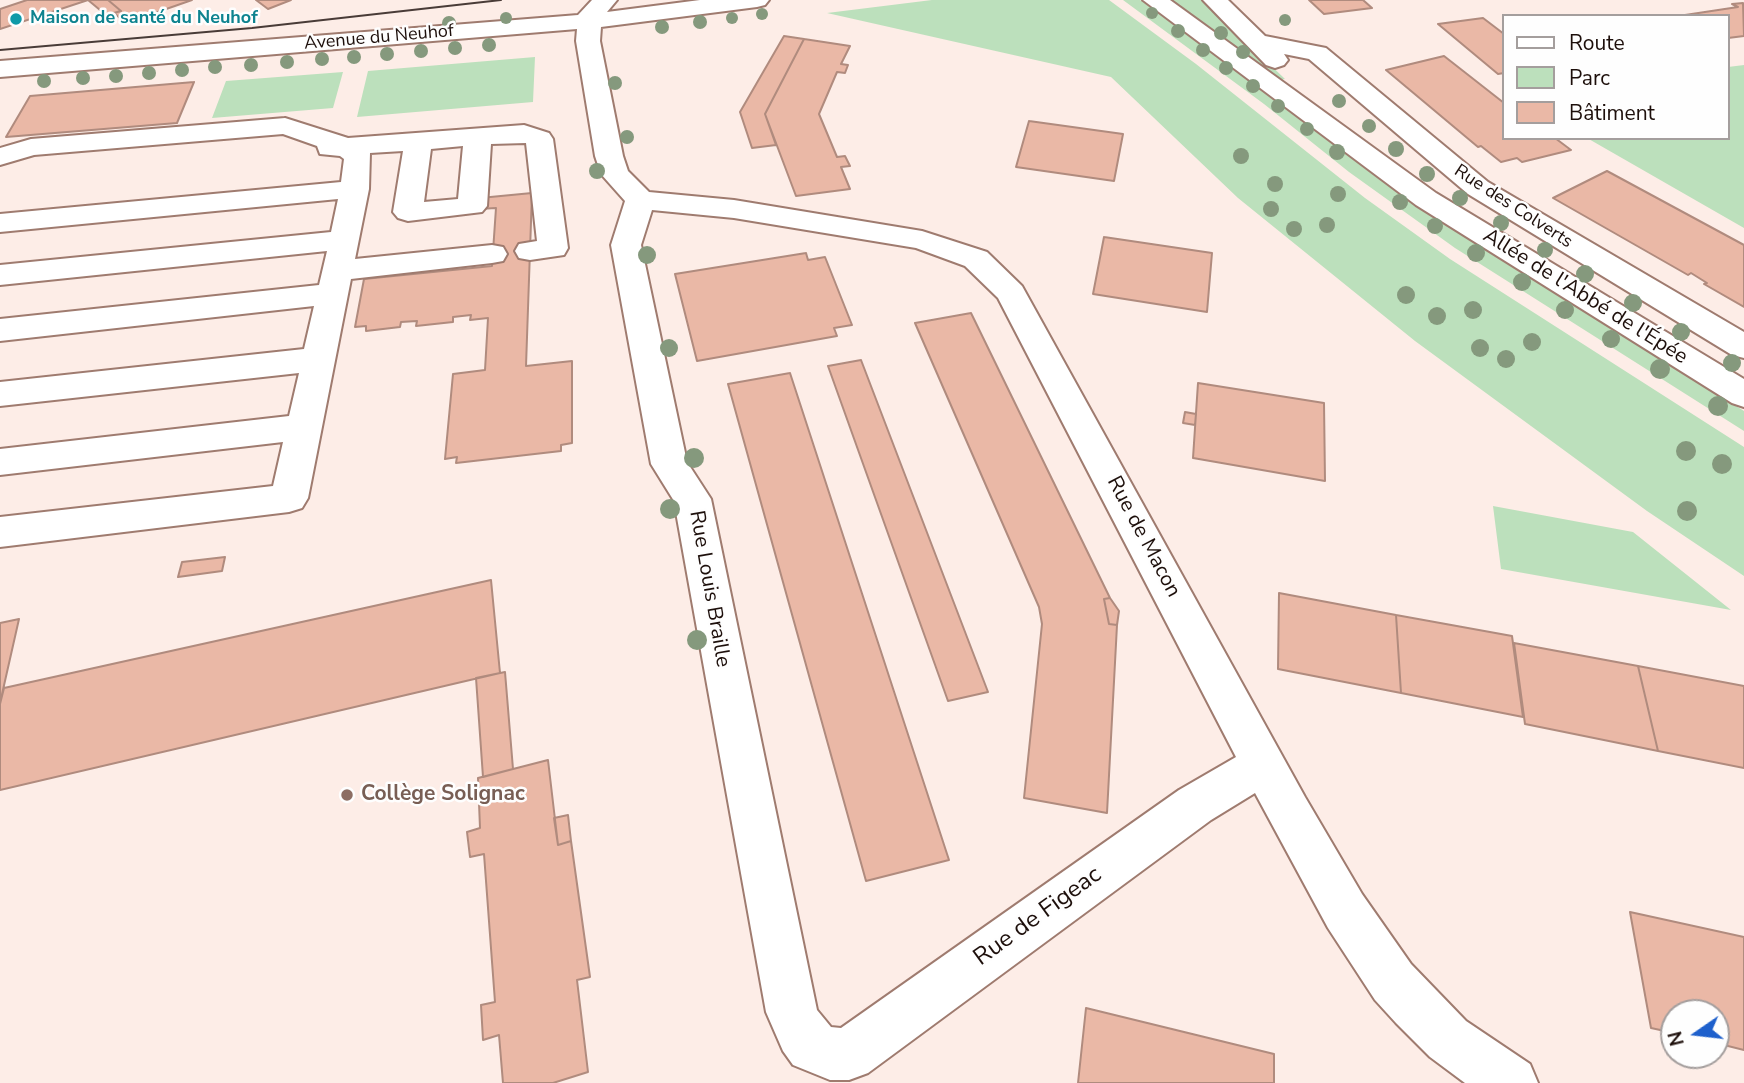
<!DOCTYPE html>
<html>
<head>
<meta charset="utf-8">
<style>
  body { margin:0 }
  #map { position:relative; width:1744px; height:1083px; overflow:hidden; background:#fdede7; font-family:"Nunito Sans",sans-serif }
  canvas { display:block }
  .legend { position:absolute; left:1502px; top:14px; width:228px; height:126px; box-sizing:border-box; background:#fefefe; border:2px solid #a49e9d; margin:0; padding:9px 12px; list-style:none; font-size:21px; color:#1d0f0b }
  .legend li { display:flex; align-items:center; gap:14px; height:35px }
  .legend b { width:35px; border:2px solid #a49e9d }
  .north { position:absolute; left:1660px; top:999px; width:70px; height:70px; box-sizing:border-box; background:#fefefe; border:2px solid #a49e9d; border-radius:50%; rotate:256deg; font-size:19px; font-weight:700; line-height:28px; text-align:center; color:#1d0f0b }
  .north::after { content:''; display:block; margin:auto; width:24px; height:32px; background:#1e60cc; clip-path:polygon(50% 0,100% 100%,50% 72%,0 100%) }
</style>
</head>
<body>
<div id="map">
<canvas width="1744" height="1083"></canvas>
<ul class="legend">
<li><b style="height:9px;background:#fff"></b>Route</li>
<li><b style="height:19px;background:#bce0bc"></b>Parc</li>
<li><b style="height:19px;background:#eab8a6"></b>Bâtiment</li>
</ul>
<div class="north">N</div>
</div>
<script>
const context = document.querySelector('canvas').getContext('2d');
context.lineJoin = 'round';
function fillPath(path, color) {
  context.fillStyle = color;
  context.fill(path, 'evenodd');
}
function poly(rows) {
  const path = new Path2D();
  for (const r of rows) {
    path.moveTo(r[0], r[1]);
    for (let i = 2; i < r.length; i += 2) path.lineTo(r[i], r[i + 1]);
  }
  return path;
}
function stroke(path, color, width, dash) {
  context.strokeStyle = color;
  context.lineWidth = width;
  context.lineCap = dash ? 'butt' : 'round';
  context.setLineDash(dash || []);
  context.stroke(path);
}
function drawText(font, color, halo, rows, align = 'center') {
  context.font = font + ' "Nunito Sans",sans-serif';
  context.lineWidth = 5;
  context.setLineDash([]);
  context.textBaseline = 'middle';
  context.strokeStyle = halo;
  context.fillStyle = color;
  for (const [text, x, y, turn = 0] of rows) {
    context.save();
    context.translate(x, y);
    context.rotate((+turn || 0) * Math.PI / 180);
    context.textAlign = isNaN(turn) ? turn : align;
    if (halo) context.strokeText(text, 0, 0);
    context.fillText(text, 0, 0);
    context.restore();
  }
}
const green = poly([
  [932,0,1109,0,1196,64,1365,198,1450,259,1744,447,1744,576,1647,511,1415,341,1238,198,1111,77,827,13],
  [1123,0,1140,0,1182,27,1470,239,1744,411,1744,431,1455,248,1349,172,1264,104],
  [1163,0,1203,0,1285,79,1278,80],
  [535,57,533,102,357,117,368,71],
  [1744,65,1744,228,1587,138,1728,138,1728,67],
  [343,72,333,108,212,118,226,81],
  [1493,506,1633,532,1731,610,1501,569]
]);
const building = poly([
  [27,0,88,0,0,29,0,9,27,0],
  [88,0,108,0,121,11,106,15,88,0],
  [108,0,192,0,126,23,114,13,121,11,108,0],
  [256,0,291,0,268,9,256,0],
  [1309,0,1363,0,1372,8,1324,14,1309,0],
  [1743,3,1744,36,1728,38,1728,16,1685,15,1738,7,1732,4,1743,3],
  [1483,18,1504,34,1504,73,1498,74,1438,24,1483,18],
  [784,36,804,39,765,114,776,145,752,148,740,112,784,36],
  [804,39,850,46,841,64,848,65,845,73,837,72,819,114,837,157,845,156,850,166,841,167,850,189,796,196,765,114,804,39],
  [1444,56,1504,103,1504,138,1555,138,1571,150,1522,162,1517,158,1501,162,1481,146,1478,147,1386,70,1444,56],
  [194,82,177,123,6,137,30,96,194,82],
  [1029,121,1123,134,1114,181,1016,167,1029,121],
  [1607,171,1744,245,1744,307,1704,284,1707,283,1691,273,1688,275,1553,198,1607,171],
  [532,193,526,366,572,361,572,443,561,445,561,451,456,463,457,457,445,459,453,374,485,370,488,318,470,320,471,315,453,317,453,322,416,326,417,321,401,322,400,327,366,331,366,326,355,327,364,279,492,266,496,208,479,209,480,198,532,193],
  [1104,237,1212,253,1207,312,1093,294,1104,237],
  [806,253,808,260,825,257,852,325,834,328,837,336,697,361,675,274,806,253],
  [971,313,1110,598,1104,599,1109,624,1117,625,1107,813,1024,798,1042,624,1039,607,915,323,971,313],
  [861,360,988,692,948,701,828,366,861,360],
  [790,373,949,860,866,881,728,384,790,373],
  [1198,383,1324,403,1325,481,1193,458,1198,383],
  [1185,412,1196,414,1195,425,1183,423,1185,412],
  [225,557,222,571,178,577,182,562,225,557],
  [491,580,500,673,0,790,0,704,4,688,491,580],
  [1279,593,1396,615,1401,693,1278,669,1279,593],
  [1110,598,1119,611,1117,625,1109,624,1104,599,1110,598],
  [1396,615,1512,636,1523,717,1401,693,1396,615],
  [19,619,0,703,0,623,19,619],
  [1514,643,1638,666,1658,751,1525,724,1514,643],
  [1638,666,1744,686,1744,768,1658,751,1638,666],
  [505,672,513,769,483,777,476,678,505,672],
  [548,760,558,845,571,841,590,977,577,980,588,1072,553,1083,503,1083,499,1035,483,1040,481,1005,495,1002,484,854,470,857,467,832,480,828,478,778,548,760],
  [568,815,571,841,558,845,554,818,568,815],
  [1630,912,1744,937,1744,1050,1716,1043,1716,1013,1674,1013,1674,1033,1651,1028,1630,912],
  [1086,1008,1274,1054,1274,1083,1078,1083,1086,1008]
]);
const minor = poly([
  [592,0,617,0,607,12,700,0,769,0,765,5,757,7,601,27,600,41,623,156,628,171,649,192,734,200,922,231,987,252,1022,286,1305,797,1362,894,1411,964,1466,1021,1530,1064,1538,1083,1465,1083,1430,1057,1396,1023,1375,1000,1328,928,1255,793,1211,820,868,1073,849,1080,830,1080,793,1065,783,1051,766,1012,674,501,651,464,611,245,625,201,601,174,595,156,576,41,577,29,0,77,0,61,578,15,592,0],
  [652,210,734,218,916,248,965,266,998,298,1236,757,1179,790,841,1028,831,1027,817,1010,711,499,687,462,641,245,652,210],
  [1143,0,1170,0,1436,193,1744,379,1744,407,1732,403,1416,205,1143,0],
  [1203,0,1228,0,1265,36,1326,48,1488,182,1744,332,1744,358,1732,355,1468,194,1309,59,1284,54,1288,60,1284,65,1275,68,1266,65,1203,0],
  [285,118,348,138,524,125,549,133,553,139,568,248,564,255,530,260,519,258,515,251,519,244,537,241,526,143,491,144,487,206,482,212,408,221,398,218,393,212,403,151,370,153,369,189,355,259,492,245,503,247,507,254,503,261,492,263,351,279,308,498,302,508,289,512,0,547,0,517,273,486,283,442,0,475,0,449,289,416,299,373,0,406,0,382,304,349,314,306,0,341,0,319,319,285,327,251,0,285,0,265,331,232,338,199,0,232,0,214,341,182,344,159,340,156,320,154,317,146,283,134,34,155,0,165,0,148,31,139,285,118],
  [463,146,458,199,424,202,431,149,463,146]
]);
const tram = poly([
  [0,50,252,28,501,0]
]);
const trees = [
  [1152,13,6],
  [762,14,6],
  [506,18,6],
  [732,18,6],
  [1285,20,6],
  [700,22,7],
  [449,23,7],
  [662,27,7],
  [1178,31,7],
  [1221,33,7],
  [489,45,7],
  [455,48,7],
  [1203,50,7],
  [421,51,7],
  [1243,52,7],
  [387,54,7],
  [354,57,7],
  [322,59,7],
  [287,62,7],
  [251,65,7],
  [215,67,7],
  [1226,68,7],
  [182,70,7],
  [149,73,7],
  [116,76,7],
  [83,78,7],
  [44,81,7],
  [615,83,7],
  [1253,86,7],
  [1339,101,7],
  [1278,106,7],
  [1369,126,7],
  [1307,129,7],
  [627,137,7],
  [1396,149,8],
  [1337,152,8],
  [1241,156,8],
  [597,171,8],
  [1427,174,8],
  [1275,184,8],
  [1338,194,8],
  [1460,198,8],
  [1400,202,8],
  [1271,209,8],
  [1501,223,8],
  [1327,225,8],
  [1435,226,8],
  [1294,229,8],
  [1545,250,8],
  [1476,253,9],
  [647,255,9],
  [1585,274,9],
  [1522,282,9],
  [1406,295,9],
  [1633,303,9],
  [1473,310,9],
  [1565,310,9],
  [1437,316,9],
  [1681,332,9],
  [1611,339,9],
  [1532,342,9],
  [669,348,9],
  [1480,348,9],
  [1506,359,9],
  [1732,363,9],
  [1660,369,10],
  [1718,406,10],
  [1686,451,10],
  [694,458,10],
  [1722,464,10],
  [670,509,10],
  [1687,511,10],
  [697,640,10]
];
const markers = [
  [16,19,7,"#0f9aa8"],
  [347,795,7,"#8d6e63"]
];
const farCulturenames = [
  ["Maison de santé du Neuhof",30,19]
];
const farStreetnames = [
  ["Avenue du Neuhof",379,38,-5],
  ["Rue des Colverts",1513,207,33]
];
const streetNames = [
  ["Allée de l'Abbé de l'Épée",1585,297,32],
  ["Rue de Macon",1143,537,62],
  ["Rue Louis Braille",709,589,80]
];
const educationNames = [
  ["Collège Solignac",361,795]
];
const nearStreetnames = [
  ["Rue de Figeac",1038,917,-36]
];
fillPath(green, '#bce0bc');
fillPath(building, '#eab8a6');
stroke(building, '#b08b7e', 2);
stroke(minor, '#9f7b6f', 4);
fillPath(minor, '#fff');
stroke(tram, '#493b37', 2);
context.fillStyle = '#85997d';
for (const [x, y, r] of trees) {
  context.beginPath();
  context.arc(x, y, r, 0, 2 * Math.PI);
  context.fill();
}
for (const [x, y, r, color] of markers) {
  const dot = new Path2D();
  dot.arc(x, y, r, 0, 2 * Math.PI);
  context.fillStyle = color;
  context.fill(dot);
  stroke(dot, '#fefefe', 2.5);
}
drawText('bold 18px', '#0d838f', '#fefefe', farCulturenames, 'left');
drawText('18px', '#1d0f0b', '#fefefe', farStreetnames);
drawText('21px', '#1d0f0b', '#fefefe', streetNames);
drawText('bold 21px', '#785e54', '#fefefe', educationNames, 'left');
drawText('24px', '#1d0f0b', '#fefefe', nearStreetnames);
</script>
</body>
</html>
